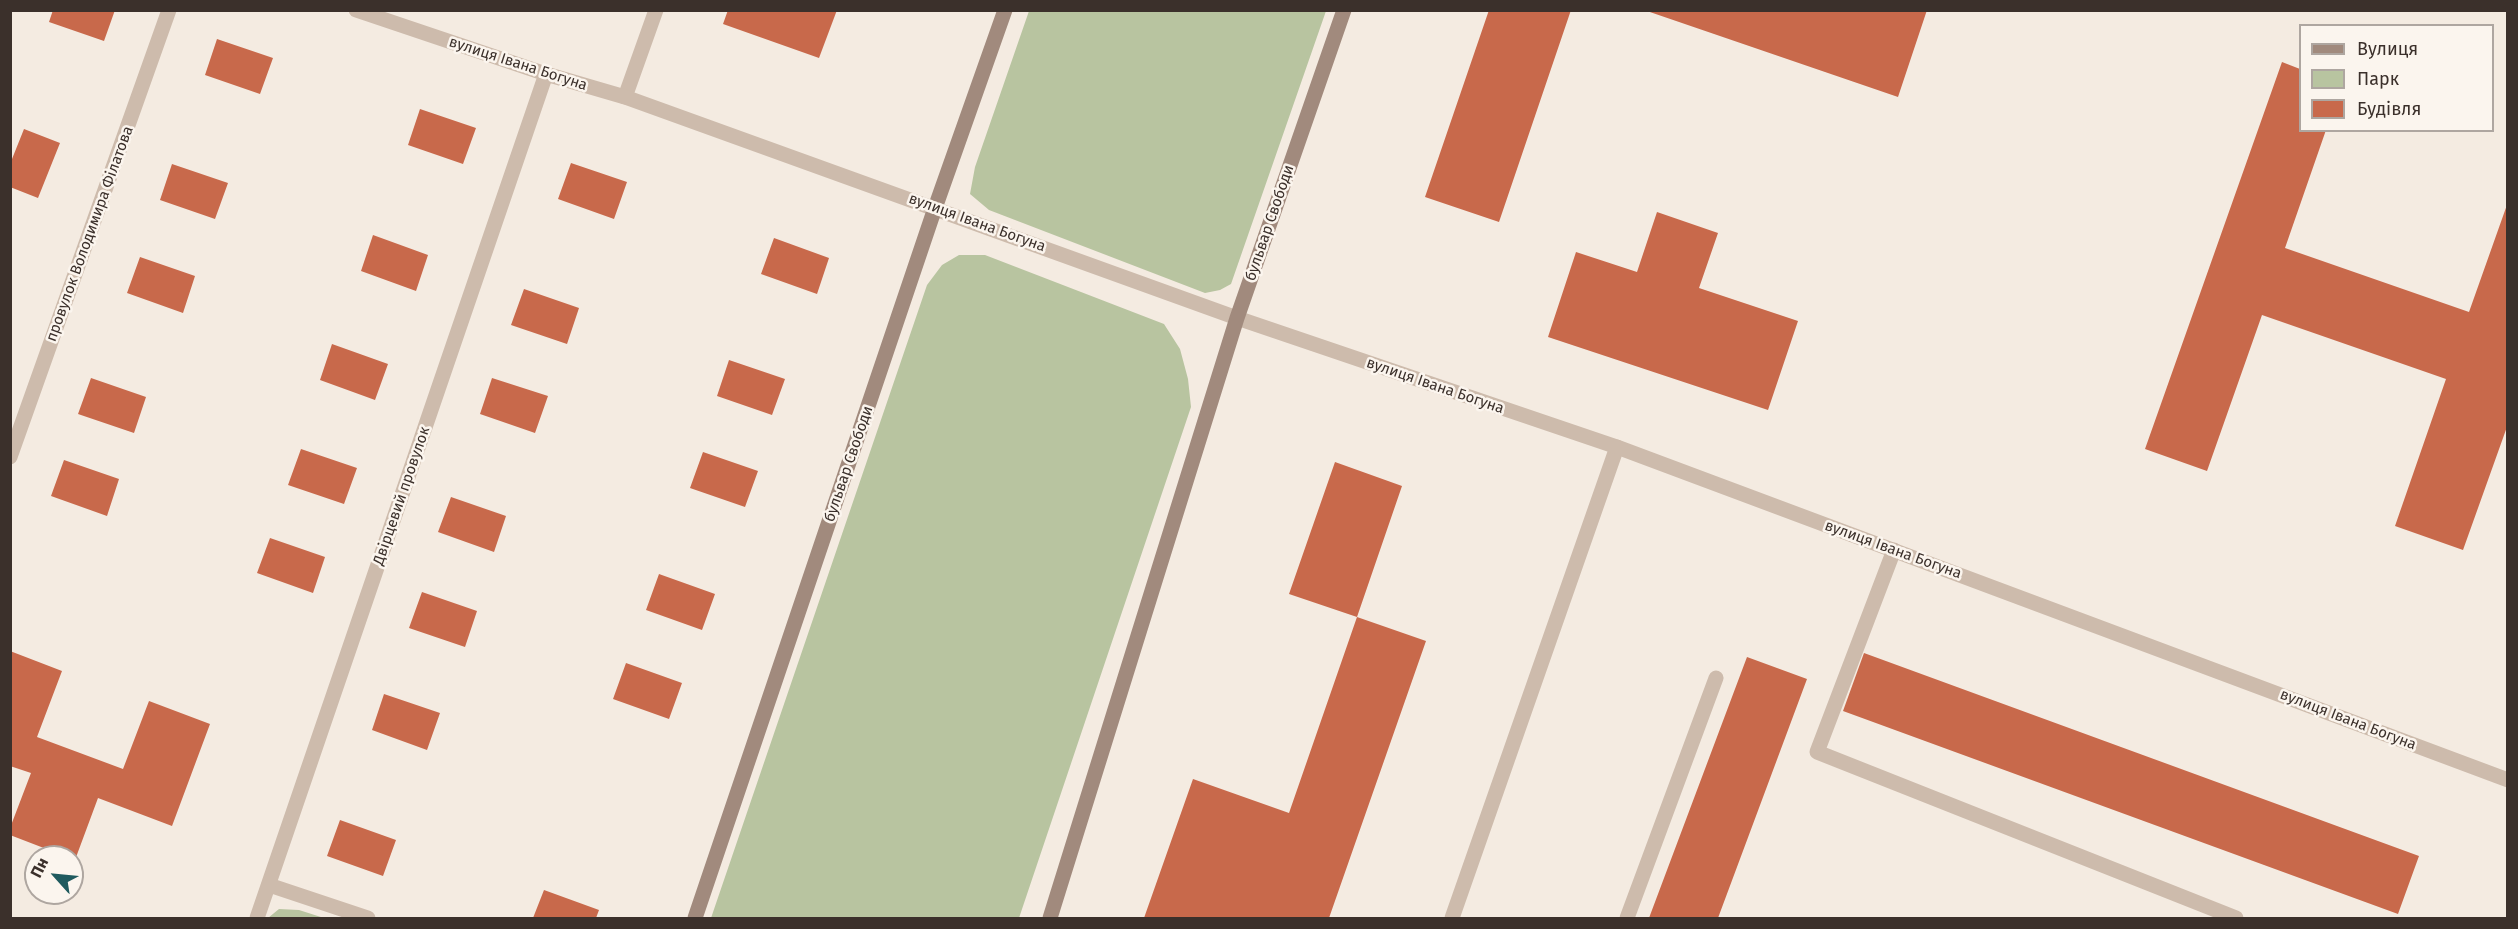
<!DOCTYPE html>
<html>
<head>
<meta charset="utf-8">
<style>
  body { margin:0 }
  #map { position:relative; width:2518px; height:929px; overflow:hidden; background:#f4ebe1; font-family:"Fira Sans",sans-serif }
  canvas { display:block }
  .frame { position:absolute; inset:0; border:12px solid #3b302b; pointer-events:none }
  .legend { position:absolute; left:2299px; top:24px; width:195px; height:108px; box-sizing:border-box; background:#fbf5ee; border:2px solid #aea6a0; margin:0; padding:8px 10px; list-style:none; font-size:18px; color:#3b302b }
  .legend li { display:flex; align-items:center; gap:12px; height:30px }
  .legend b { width:30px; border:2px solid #aea6a0 }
  .north { position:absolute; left:24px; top:845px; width:60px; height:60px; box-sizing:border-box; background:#fbf5ee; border:2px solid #aea6a0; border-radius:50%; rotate:297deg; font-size:16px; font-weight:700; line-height:24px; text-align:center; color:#3b302b }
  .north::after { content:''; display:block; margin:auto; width:21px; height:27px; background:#1f5a5e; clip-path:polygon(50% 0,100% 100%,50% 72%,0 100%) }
</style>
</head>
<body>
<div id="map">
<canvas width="2518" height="929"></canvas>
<div class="frame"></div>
<ul class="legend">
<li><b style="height:8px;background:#a18a7d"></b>Вулиця</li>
<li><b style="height:16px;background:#b8c4a0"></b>Парк</li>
<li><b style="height:16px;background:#c8694b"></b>Будівля</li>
</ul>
<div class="north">Пн</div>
</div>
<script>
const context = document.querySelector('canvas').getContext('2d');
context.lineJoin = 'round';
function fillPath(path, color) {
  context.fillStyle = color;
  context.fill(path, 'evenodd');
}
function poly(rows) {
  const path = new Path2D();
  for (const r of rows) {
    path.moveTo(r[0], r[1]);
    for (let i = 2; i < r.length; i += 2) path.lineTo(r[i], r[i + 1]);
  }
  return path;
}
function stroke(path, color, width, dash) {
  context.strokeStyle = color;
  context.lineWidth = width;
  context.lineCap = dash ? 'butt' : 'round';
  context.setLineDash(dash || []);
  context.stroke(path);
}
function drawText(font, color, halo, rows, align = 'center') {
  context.font = font + ' "Fira Sans",sans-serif';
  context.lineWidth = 5;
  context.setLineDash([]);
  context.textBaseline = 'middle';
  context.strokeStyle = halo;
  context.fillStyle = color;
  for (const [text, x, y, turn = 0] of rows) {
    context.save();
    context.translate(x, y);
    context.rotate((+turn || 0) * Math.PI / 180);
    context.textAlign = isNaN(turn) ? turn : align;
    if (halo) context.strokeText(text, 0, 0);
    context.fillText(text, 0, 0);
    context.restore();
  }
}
const green = poly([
  [1029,11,1326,11,1231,284,1220,290,1205,293,989,210,970,194,975,167],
  [959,255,985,255,1164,324,1180,349,1188,379,1191,407,1019,918,711,918,927,285,942,265],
  [279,909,299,910,324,918,268,918]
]);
const building = poly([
  [53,10,115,10,104,41,49,22],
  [728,10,837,10,819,58,723,24],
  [1489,10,1571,10,1499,222,1425,197],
  [1644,10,1927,10,1898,97],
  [217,39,273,58,260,94,205,75],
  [2282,62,2300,69,2300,130,2326,130,2285,248,2469,312,2508,202,2508,424,2463,550,2395,526,2446,379,2262,315,2207,471,2145,449],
  [420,109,476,128,463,164,408,145],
  [24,129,60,143,38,198,10,187,10,164],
  [571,163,627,182,614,219,558,199],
  [172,164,228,183,215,219,160,200],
  [1657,212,1718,233,1699,288,1798,321,1768,410,1548,337,1576,252,1637,272],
  [373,235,428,255,416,291,361,271],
  [774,238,829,258,817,294,761,274],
  [140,257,195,276,183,313,127,293],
  [524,289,579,308,567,344,511,325],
  [332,344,388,364,375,400,320,380],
  [729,360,785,379,772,415,717,396],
  [91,378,146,397,134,433,78,414],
  [492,378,548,396,535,433,480,414],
  [301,449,357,468,344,504,288,485],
  [703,452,758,471,745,507,690,488],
  [64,460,119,479,107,516,51,496],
  [1335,462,1402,486,1357,617,1426,641,1329,918,1144,918,1193,779,1289,813,1357,617,1289,594],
  [451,497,506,516,494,552,438,532],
  [270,538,325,557,313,593,257,573],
  [659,574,715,594,702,630,646,610],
  [422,592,477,611,465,647,409,628],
  [10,651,62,671,37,737,123,769,149,701,210,724,172,826,98,798,75,860,10,835,10,828,31,773,10,766],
  [1864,653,2419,856,2398,914,1843,711],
  [1747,657,1807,679,1718,918,1649,918],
  [626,663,682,683,669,719,613,699],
  [384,694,440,713,427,750,372,730],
  [340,820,396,840,383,876,327,856],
  [544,890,599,910,596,918,533,918]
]);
const lane = poly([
  [625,97,656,10],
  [10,457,169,10],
  [1894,550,1817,752,2236,918],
  [269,885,368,918],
  [1452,918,1617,447],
  [1627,918,1716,678]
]);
const street = poly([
  [356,10,546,74,625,97,1237,318,1617,447,2508,780],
  [257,918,546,74]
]);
const secondary = poly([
  [695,918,935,208,1005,10],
  [1050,918,1237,318,1344,10]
]);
const streetNames = [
  ["вулиця Івана Богуна",518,64,18],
  ["вулиця Івана Богуна",977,223,20],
  ["бульвар Свободи",1270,223,-71],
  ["провулок Володимира Філатова",90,234,-70],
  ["вулиця Івана Богуна",1435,386,19],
  ["бульвар Свободи",849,464,-71],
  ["Двірцевий провулок",402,496,-71],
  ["вулиця Івана Богуна",1893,550,20],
  ["вулиця Івана Богуна",2348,720,21]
];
fillPath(green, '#b8c4a0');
fillPath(building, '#c8694b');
stroke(lane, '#cdbbac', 15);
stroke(street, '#cdbbac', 15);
stroke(secondary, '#a18a7d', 15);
drawText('15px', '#3b302b', '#fbf5ee', streetNames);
</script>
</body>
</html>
